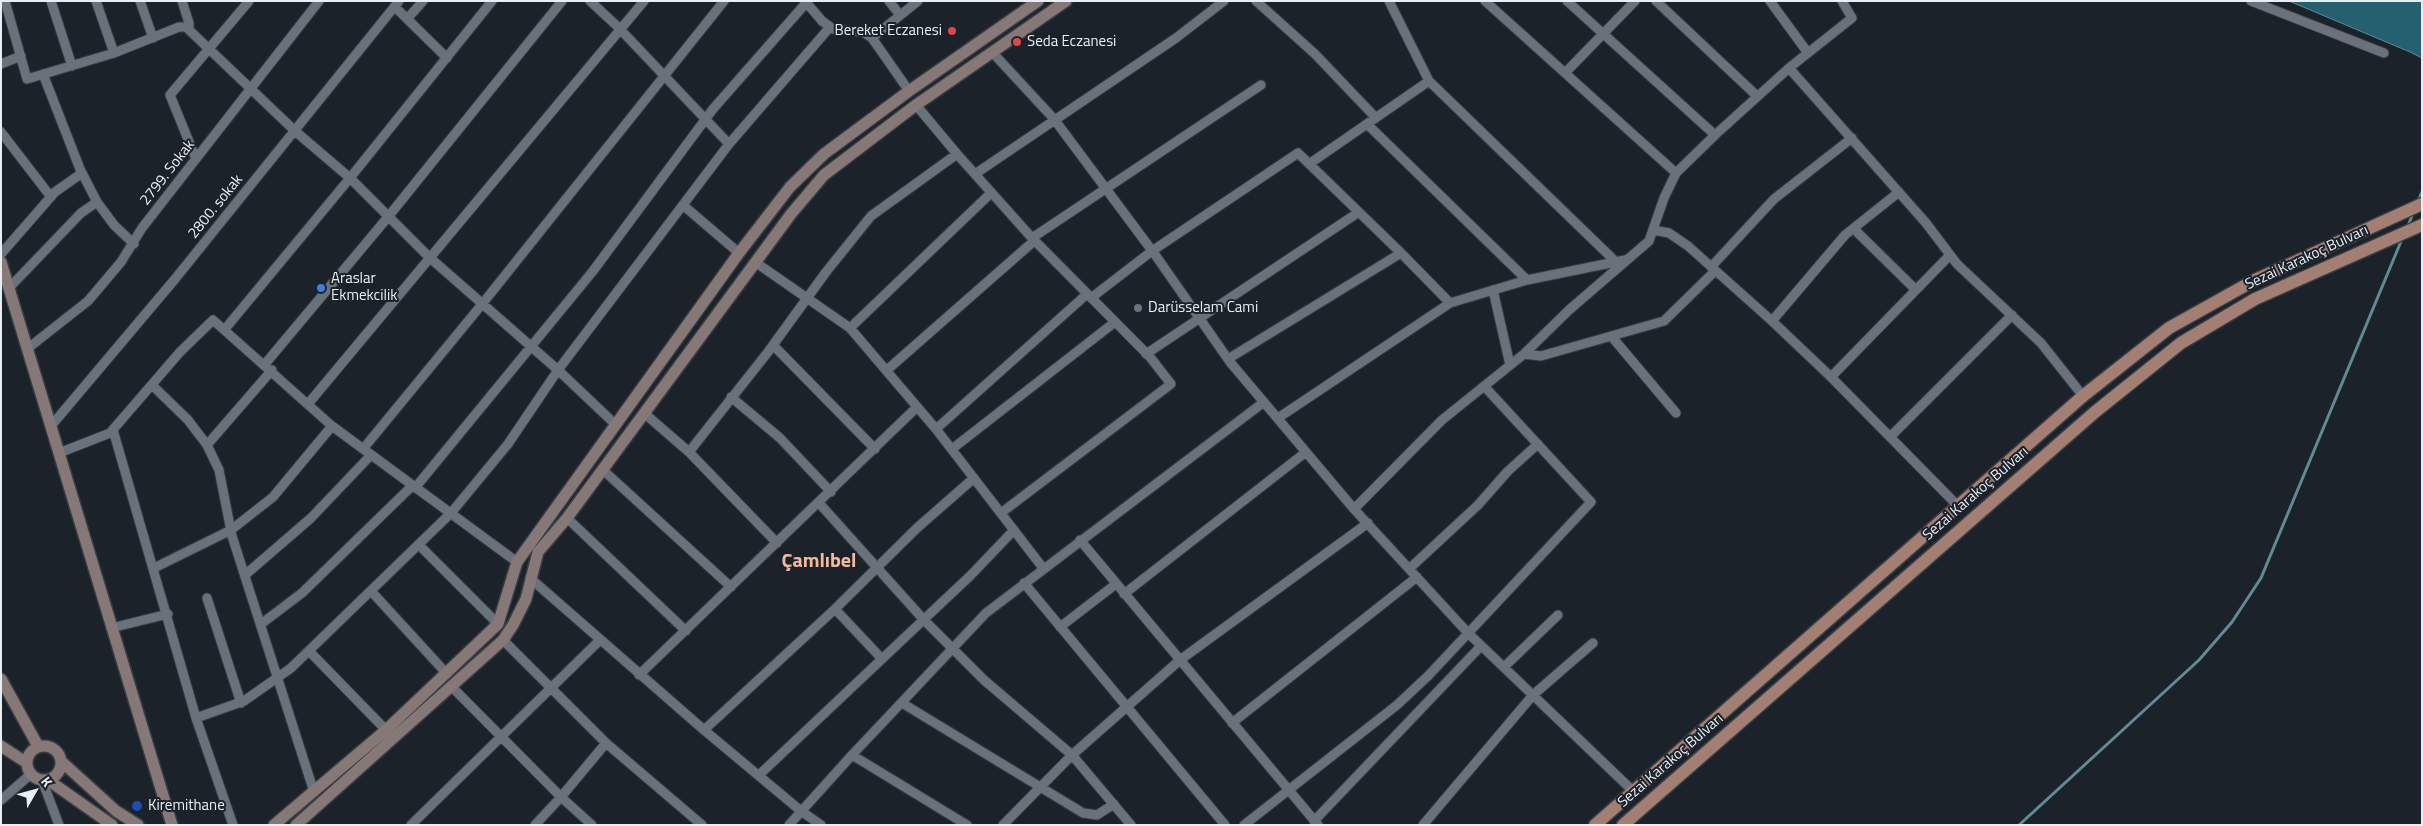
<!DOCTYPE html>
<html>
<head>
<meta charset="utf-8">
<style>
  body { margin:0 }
  #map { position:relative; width:2423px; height:826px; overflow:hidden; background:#1b222a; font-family:"Titillium Web",sans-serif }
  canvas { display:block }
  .frame { position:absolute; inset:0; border:2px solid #e9eef3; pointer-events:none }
  .north { position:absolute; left:10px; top:766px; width:50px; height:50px; -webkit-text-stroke:4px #1b222a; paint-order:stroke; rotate:52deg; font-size:14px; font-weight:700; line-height:20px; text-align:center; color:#e9eef3 }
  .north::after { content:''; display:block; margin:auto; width:18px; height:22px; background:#e9eef3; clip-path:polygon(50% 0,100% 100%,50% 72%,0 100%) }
</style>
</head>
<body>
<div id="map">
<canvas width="2423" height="826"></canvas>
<div class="frame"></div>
<div class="north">K</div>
</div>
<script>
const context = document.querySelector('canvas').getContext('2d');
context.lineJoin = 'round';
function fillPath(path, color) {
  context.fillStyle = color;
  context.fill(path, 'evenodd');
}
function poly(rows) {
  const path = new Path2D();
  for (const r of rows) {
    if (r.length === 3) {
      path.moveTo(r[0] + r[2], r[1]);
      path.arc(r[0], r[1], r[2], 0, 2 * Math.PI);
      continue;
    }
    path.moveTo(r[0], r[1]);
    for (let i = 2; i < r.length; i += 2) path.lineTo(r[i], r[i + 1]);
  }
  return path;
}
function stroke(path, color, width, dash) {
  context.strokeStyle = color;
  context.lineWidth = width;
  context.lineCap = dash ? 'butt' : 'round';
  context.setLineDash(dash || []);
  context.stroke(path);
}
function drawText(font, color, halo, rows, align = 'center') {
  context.font = font + ' "Titillium Web",sans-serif';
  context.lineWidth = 4;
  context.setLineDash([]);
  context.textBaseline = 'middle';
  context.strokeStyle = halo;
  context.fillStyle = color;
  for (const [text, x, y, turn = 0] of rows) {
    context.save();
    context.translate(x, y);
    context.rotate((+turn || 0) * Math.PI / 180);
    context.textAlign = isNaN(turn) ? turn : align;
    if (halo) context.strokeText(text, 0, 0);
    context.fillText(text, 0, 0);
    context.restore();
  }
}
const water = poly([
  [2289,1,2422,1,2422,58,2410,52,2289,1]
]);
const stream = poly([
  [2418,201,2422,192],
  [2408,226,2413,213],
  [2019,825,2199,660,2232,622,2261,578,2402,239]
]);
const street = poly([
  [5,1,27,79,114,53,179,27,186,27,295,131,350,178,429,257,558,370,615,424],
  [51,1,72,66],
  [96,1,114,53],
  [140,1,153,38],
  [182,1,189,23,189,29],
  [590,1,618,27,729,144],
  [805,1,822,21,833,29,863,32,872,38,909,91],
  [889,1,900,15],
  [1256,1,1315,54,1376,118],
  [1389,1,1429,81,1616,262],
  [1485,1,1676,173],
  [1567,1,1715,135],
  [1656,1,1757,96],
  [1770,1,1808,53],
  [2251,1,2384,53],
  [395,7,447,58],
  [407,19,423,1],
  [872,38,918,1],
  [992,52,1054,119,1156,256,1230,362,1354,509,1468,633,1633,791],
  [1,64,21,56],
  [1789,68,1926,223,1957,264,2041,343,2083,396],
  [1565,73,1635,1],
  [43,74,80,169,97,202,114,225,134,244],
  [916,105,957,154,1032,238,1150,357,1171,384,1001,513],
  [1367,124,1527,280],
  [1,132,51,197],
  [196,159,170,95,249,1],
  [1309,164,1429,81],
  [975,174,1176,38,1224,1],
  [684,206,739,253],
  [1854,229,1916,290],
  [1653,230,1669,233,1688,246,1772,321,1831,377,1958,506],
  [1032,238,1261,85],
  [1401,253,1450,303],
  [1,254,55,192,82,173],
  [755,262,850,328,936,429,1043,568],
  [1711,267,1774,199,1852,138],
  [9,288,81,213,97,202],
  [1493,290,1510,365],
  [1091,298,1152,251,1298,153,1401,253,1228,359],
  [1772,321,1845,235,1899,192],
  [850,328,991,193],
  [225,329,350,178,492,1],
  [1612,337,1676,413],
  [773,345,875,449],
  [27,349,88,301,121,262,142,228,319,1],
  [1146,354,1359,212],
  [1524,354,1541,356,1664,321,1715,271],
  [265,364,388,217,562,1],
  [887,370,1034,241],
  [1831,377,1950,255],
  [152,385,188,420,207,445,219,470,232,536,314,792],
  [731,397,780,438,831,492],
  [308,404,644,1],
  [644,413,689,452,777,543],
  [1278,418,1450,303,1527,280,1625,260],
  [51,426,175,279,399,1],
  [936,429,1087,294],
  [113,430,196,718,233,825],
  [1890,437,2012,315],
  [207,445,272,370],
  [363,449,483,303,724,1],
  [952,449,1115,322],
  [689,452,768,352,826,272,871,216,957,154],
  [59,453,110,433,180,352,213,320,332,426,517,562],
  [603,470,731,587],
  [415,488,593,271,713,109,806,3],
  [819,503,924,620,984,680,1072,755,1131,825],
  [1354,509,1442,420,1524,354,1569,310,1649,241,1664,198,1676,173,1715,135,1789,68,1852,18,1842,1],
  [567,518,686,631],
  [1080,540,1318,825],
  [419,545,498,624],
  [154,568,231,530,273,497,332,426],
  [1409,569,1478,505,1508,471,1538,444],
  [245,575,311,518,371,455],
  [530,578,704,730,801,811,821,825],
  [1024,583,1225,825],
  [371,591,447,674],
  [1124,594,1306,452],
  [207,598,241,703],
  [835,609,882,659],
  [261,624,302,593,412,486],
  [1060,627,1116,584],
  [111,628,168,614],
  [503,640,606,743,702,825],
  [309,651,386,730],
  [1504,667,1558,615],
  [639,675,917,407],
  [451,686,561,797,592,825],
  [902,703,1083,813,1097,815,1114,804],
  [196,718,244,701,291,668,451,513,508,444,558,370,729,144,830,27],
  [1232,723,1417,577],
  [704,730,835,609,917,528,974,478],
  [852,755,967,825],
  [759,775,971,575,1014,530],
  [42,780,59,825],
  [1,800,31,774],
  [1314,821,1481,646],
  [411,825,600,640],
  [535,825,561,797,606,743],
  [789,825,852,755,986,613,1264,402],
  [1003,825,1072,755,1180,660,1368,523],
  [1244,825,1397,705,1428,676,1591,502,1484,386],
  [1423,825,1533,695,1593,643]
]);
const secondary = poly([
  [1,262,172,825],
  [1,679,38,746],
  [44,763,17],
  [1,746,27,763],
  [62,762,116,811,138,825],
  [48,780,112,825],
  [274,825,386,730,498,624,517,562,739,253,790,187,824,154,909,91,1038,1],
  [296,825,503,640,513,625,526,599,538,552,567,518,791,214,824,175,916,105,1066,1]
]);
const primary = poly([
  [1595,825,2083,396,2169,328,2255,280,2422,204],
  [1623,825,2095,412,2181,343,2255,299,2422,225]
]);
const markers = [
  [952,31,5,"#e0444e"],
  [1017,42,5,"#e0444e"],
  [321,288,5,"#3f7fe0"],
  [1138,308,5,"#6b7280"],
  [137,806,6,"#1a4fb4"]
];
const poiNames = [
  ["Bereket Eczanesi",942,31,"right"],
  ["Seda Eczanesi",1027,42],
  ["Araslar",331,279],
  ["Ekmekcilik",331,296],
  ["Darüsselam Cami",1148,308],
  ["Kiremithane",148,806]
];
const streetNames = [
  ["2799. Sokak",168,173,-52],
  ["2800. sokak",216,207,-51],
  ["Sezai Karakoç Bulvarı",2307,258,-25],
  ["Sezai Karakoç Bulvarı",1976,494,-41],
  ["Sezai Karakoç Bulvarı",1671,761,-41]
];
const districtNames = [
  ["Çamlıbel",819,562]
];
fillPath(water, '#25606e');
stroke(water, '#608b96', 1);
stroke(stream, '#608b96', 3);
stroke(street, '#383d44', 11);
stroke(secondary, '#383d44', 14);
stroke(primary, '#383d44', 15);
stroke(street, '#69727b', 9);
stroke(secondary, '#867877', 11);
stroke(primary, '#a37e73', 12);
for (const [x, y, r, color] of markers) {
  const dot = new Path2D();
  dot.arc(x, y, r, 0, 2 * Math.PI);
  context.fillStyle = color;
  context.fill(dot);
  stroke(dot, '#1b222a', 2);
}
drawText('15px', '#e9eef3', '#1b222a', poiNames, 'left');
drawText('15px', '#e9eef3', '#1b222a', streetNames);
drawText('bold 20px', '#f5ba9c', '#1b222a', districtNames);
</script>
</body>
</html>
